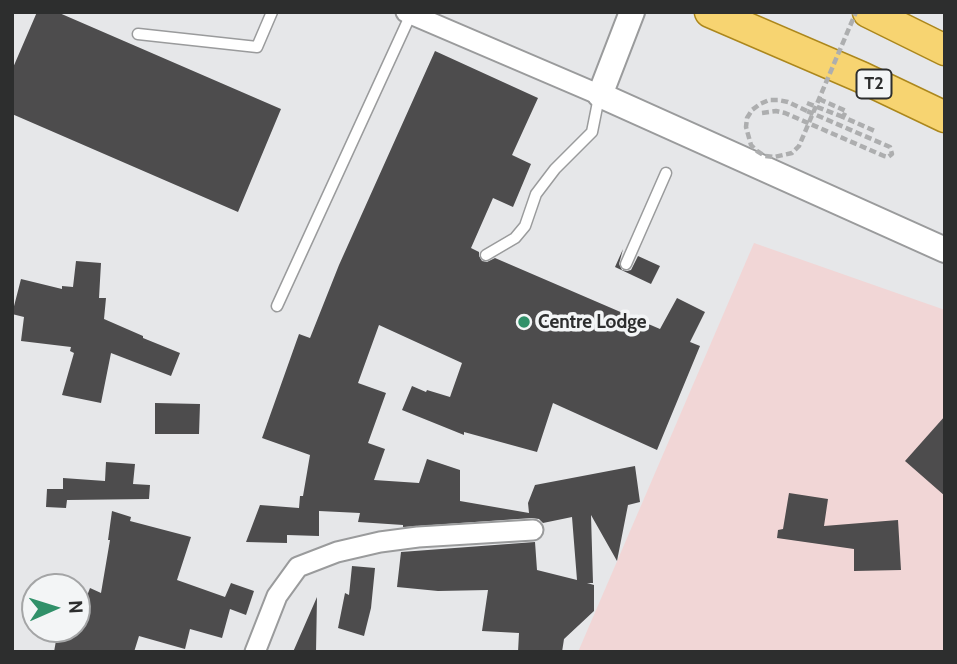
<!DOCTYPE html>
<html>
<head>
<meta charset="utf-8">
<style>
  body { margin:0 }
  #map { position:relative; width:957px; height:664px; overflow:hidden; background:#e6e7e9; font-family:Cabin,sans-serif }
  canvas { display:block }
  .frame { position:absolute; inset:0; border:14px solid #2d2e2e; pointer-events:none }
  .north { position:absolute; left:21px; top:573px; width:70px; height:70px; box-sizing:border-box; background:#f3f5f6; border:2px solid #a4a5a6; border-radius:50%; rotate:87deg; font-size:19px; font-weight:700; line-height:28px; text-align:center; color:#2d2e2e }
  .north::after { content:''; display:block; margin:auto; width:24px; height:32px; background:#309069; clip-path:polygon(50% 0,100% 100%,50% 72%,0 100%) }
</style>
</head>
<body>
<div id="map">
<canvas width="957" height="664"></canvas>
<div class="frame"></div>
<div class="north">N</div>
</div>
<script>
const context = document.querySelector('canvas').getContext('2d');
context.lineJoin = 'round';
function fillPath(path, color) {
  context.fillStyle = color;
  context.fill(path, 'evenodd');
}
function poly(rows) {
  const path = new Path2D();
  for (const r of rows) {
    path.moveTo(r[0], r[1]);
    for (let i = 2; i < r.length; i += 2) path.lineTo(r[i], r[i + 1]);
  }
  return path;
}
function stroke(path, color, width, dash) {
  context.strokeStyle = color;
  context.lineWidth = width;
  context.lineCap = dash ? 'butt' : 'round';
  context.setLineDash(dash || []);
  context.stroke(path);
}
function drawText(font, color, halo, rows, align = 'center') {
  context.font = font + ' Cabin,sans-serif';
  context.lineWidth = 7;
  context.setLineDash([]);
  context.textBaseline = 'middle';
  context.strokeStyle = halo;
  context.fillStyle = color;
  for (const [text, x, y, turn = 0] of rows) {
    context.save();
    context.translate(x, y);
    context.rotate((+turn || 0) * Math.PI / 180);
    context.textAlign = isNaN(turn) ? turn : align;
    if (halo) context.strokeText(text, 0, 0);
    context.fillText(text, 0, 0);
    context.restore();
  }
}
const commercial = poly([
  [754,243,945,310,945,652,578,652]
]);
const building = poly([
  [37,12,57,12,281,109,238,212,12,114,12,70],
  [435,51,538,98,512,155,531,164,513,207,493,198,471,248,479,252,479,256,482,261,487,262,495,258,660,329,677,298,705,312,690,342,700,346,657,450,553,403,537,452,464,432,464,435,402,410,412,386,426,392,427,390,450,397,462,363,379,325,358,383,386,393,368,443,385,449,374,480,419,483,427,459,460,470,460,501,529,513,528,503,535,485,635,466,640,502,628,505,617,561,591,515,593,583,587,583,594,585,594,611,564,639,562,652,518,652,519,633,482,631,488,590,438,591,397,587,401,552,535,542,537,570,577,580,572,517,543,523,539,519,532,518,403,527,403,525,358,522,360,513,319,511,319,536,287,535,287,543,246,542,260,505,299,508,300,496,303,496,310,455,262,438,299,334,310,338,339,265],
  [623,249,619,264,622,270,627,271,631,270,638,256,660,266,651,284,615,267],
  [76,261,101,263,99,298,106,298,104,319,143,336,143,338,180,353,171,376,111,353,101,403,62,395,74,353,70,351,71,347,21,341,24,317,12,314,21,279,62,289,62,286,73,287],
  [155,403,200,404,199,434,155,434],
  [945,416,945,496,905,461],
  [106,462,135,464,133,484,150,485,149,499,67,500,66,508,46,507,47,489,63,489,63,478,105,481],
  [789,493,828,499,824,526,898,520,901,570,854,571,854,549,777,538,778,530,783,529],
  [112,511,131,517,130,521,191,537,177,580,225,597,231,583,254,591,246,615,230,609,222,638,190,629,185,649,139,636,134,652,54,652,58,629,77,629,77,614,80,614,90,588,101,593,110,540,108,540],
  [352,566,375,568,371,608,364,636,338,628,345,593,349,595],
  [317,597,316,652,293,652]
]);
const path = poly([
  [819,99,846,111,843,117,877,132],
  [762,113,776,111,785,113,884,156,888,157,892,154,890,147,807,111]
]);
const service = poly([
  [138,34,257,47,272,12],
  [486,255,515,238,525,226,536,194,555,169,592,132,599,97],
  [626,264,666,173],
  [277,306,411,14]
]);
const minor = poly([
  [406,12,600,95],
  [255,652,277,596,298,567,337,552,380,542,418,537,533,530]
]);
const tertiary = poly([
  [632,12,600,95,945,250]
]);
const primary = poly([
  [710,12,861,77,945,117],
  [868,12,945,50]
]);
const pathBridge = poly([
  [807,103,843,117],
  [807,111,788,102,778,100,769,100,760,104,752,110,747,118,746,127,751,145,757,151,765,156,774,157,792,153,799,146,856,12]
]);
const markers = [
  [524,322,7,"#309069"]
];
const shields = [
  [874,84,35]
];
const shieldNames = [
  ["T2",874,84]
];
const poiNames = [
  ["Centre Lodge",538,322]
];
fillPath(commercial, '#f1d6d6');
fillPath(building, '#4d4c4d');
stroke(service, '#9a9b9c', 13);
stroke(minor, '#9a9b9c', 23);
stroke(tertiary, '#9a9b9c', 28);
stroke(primary, '#ac871c', 33);
stroke(path, '#adaeaf', 4.5, [7, 3.5]);
stroke(service, '#fff', 10);
stroke(minor, '#fff', 19);
stroke(tertiary, '#fff', 24);
stroke(primary, '#f7d471', 30);
stroke(pathBridge, '#adaeaf', 4.5, [7, 3.5]);
for (const [x, y, r, color] of markers) {
  const dot = new Path2D();
  dot.arc(x, y, r, 0, 2 * Math.PI);
  context.fillStyle = color;
  context.fill(dot);
  stroke(dot, '#f3f5f6', 2.5);
}
for (const [x, y, w] of shields) {
  const box = new Path2D();
  box.roundRect(x - w / 2, y - 14.5, w, 29, 5);
  context.fillStyle = '#f3f5f6';
  context.fill(box);
  stroke(box, '#2d2e2e', 2);
}
drawText('bold 18px', '#2d2e2e', null, shieldNames);
drawText('bold 19px', '#2d2e2e', '#f3f5f6', poiNames, 'left');
</script>
</body>
</html>
